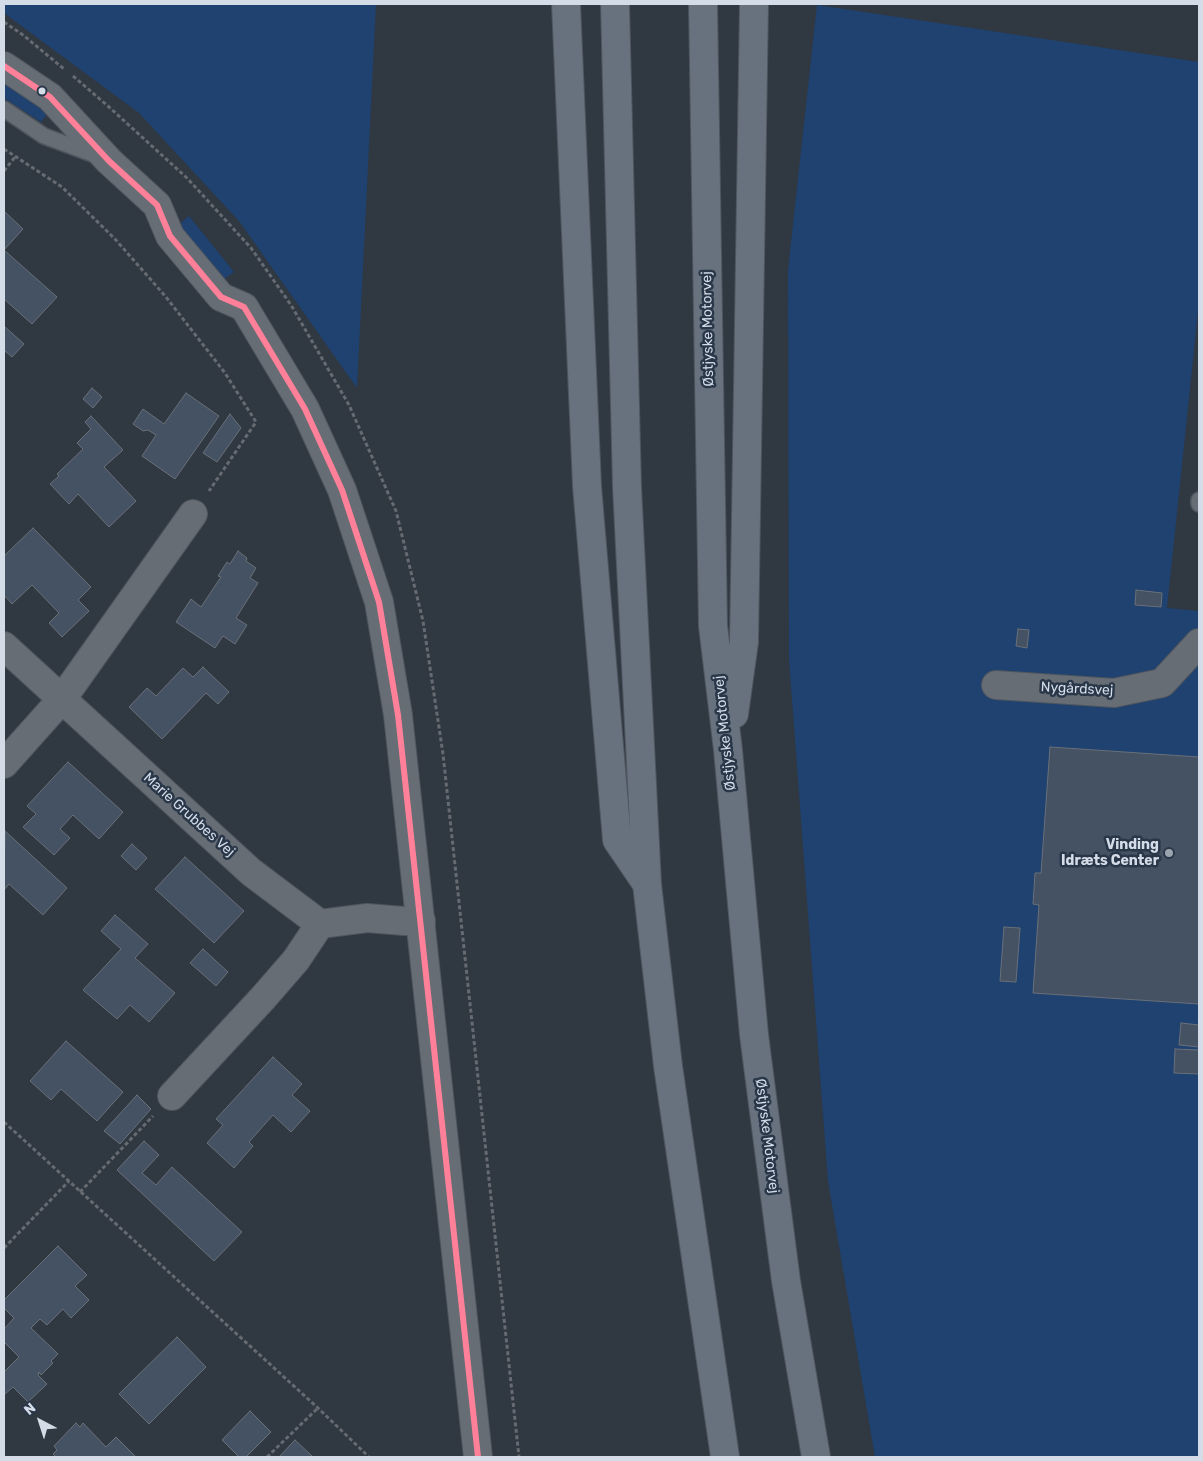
<!DOCTYPE html>
<html>
<head>
<meta charset="utf-8">
<style>
  body { margin:0 }
  #map { position:relative; width:1203px; height:1461px; overflow:hidden; background:#303842; font-family:Rubik,sans-serif }
  canvas { display:block }
  .frame { position:absolute; inset:0; border:5px solid #d4dce8; pointer-events:none }
  .north { position:absolute; left:15px; top:1396px; width:50px; height:50px; -webkit-text-stroke:4px #293749; paint-order:stroke; rotate:320deg; font-size:14px; font-weight:700; line-height:20px; text-align:center; color:#d4dce8 }
  .north::after { content:''; display:block; margin:auto; width:18px; height:22px; background:#d4dce8; clip-path:polygon(50% 0,100% 100%,50% 72%,0 100%) }
</style>
</head>
<body>
<div id="map">
<canvas width="1203" height="1461"></canvas>
<div class="frame"></div>
<div class="north">N</div>
</div>
<script>
const context = document.querySelector('canvas').getContext('2d');
context.lineJoin = 'round';
function fillPath(path, color) {
  context.fillStyle = color;
  context.fill(path, 'evenodd');
}
function poly(rows) {
  const path = new Path2D();
  for (const r of rows) {
    path.moveTo(r[0], r[1]);
    for (let i = 2; i < r.length; i += 2) path.lineTo(r[i], r[i + 1]);
  }
  return path;
}
function stroke(path, color, width, dash) {
  context.strokeStyle = color;
  context.lineWidth = width;
  context.lineCap = dash ? 'butt' : 'round';
  context.setLineDash(dash || []);
  context.stroke(path);
}
function drawText(font, color, halo, rows, align = 'center') {
  context.font = font + ' Rubik,sans-serif';
  context.lineWidth = 5;
  context.setLineDash([]);
  context.textBaseline = 'middle';
  context.strokeStyle = halo;
  context.fillStyle = color;
  for (const [text, x, y, turn = 0] of rows) {
    context.save();
    context.translate(x, y);
    context.rotate((+turn || 0) * Math.PI / 180);
    context.textAlign = isNaN(turn) ? turn : align;
    if (halo) context.strokeText(text, 0, 0);
    context.fillText(text, 0, 0);
    context.restore();
  }
}
const green = poly([
  [4,4,376,4,357,388,239,221,139,113,4,13],
  [817,5,1199,62,1199,302,1167,608,1199,611,1199,1457,875,1457,828,1181,789,659,788,270],
  [4,80,50,110,41,122,4,98],
  [189,216,234,272,220,282,176,227]
]);
const building = poly([
  [4,211,23,229,4,250,57,297,32,324,4,299,4,211],
  [4,326,24,344,12,357,5,351,4,353,4,326],
  [92,388,102,397,93,408,83,399,92,388],
  [186,393,219,416,175,479,142,456,156,435,148,430,143,431,133,424,143,409,164,424,186,393],
  [230,414,241,428,217,462,203,453,230,414],
  [91,416,123,450,104,467,136,501,109,527,78,494,69,504,50,484,59,476,57,474,83,449,77,443,91,429,85,422,91,416],
  [33,528,91,587,78,600,89,611,62,637,49,623,59,613,32,585,12,604,4,595,4,556,33,528],
  [238,551,247,558,246,561,256,568,250,578,258,583,236,618,247,625,235,644,223,636,215,648,176,622,191,599,201,607,221,577,218,576,227,562,230,564,238,551],
  [1136,590,1162,593,1161,607,1135,605,1136,590],
  [1018,629,1029,630,1027,648,1016,646,1018,629],
  [203,667,229,692,218,704,206,693,162,739,129,707,147,688,156,696,183,668,193,677,203,667],
  [1050,747,1199,757,1199,1004,1033,993,1039,905,1033,904,1035,873,1041,873,1050,747],
  [68,762,123,812,99,839,73,815,60,829,70,838,54,855,23,827,36,814,27,806,68,762],
  [5,831,67,888,43,915,9,884,4,890,5,831],
  [132,844,147,858,136,870,121,856,132,844],
  [185,857,244,911,214,943,155,889,185,857],
  [115,915,148,944,135,958,175,993,149,1022,130,1005,117,1019,83,990,121,949,101,931,115,915],
  [1004,927,1020,928,1016,982,1000,981,1004,927],
  [203,949,228,972,216,986,190,963,203,949],
  [1181,1023,1199,1025,1199,1047,1179,1045,1181,1023],
  [66,1041,123,1092,97,1121,61,1089,51,1100,30,1081,66,1041],
  [1175,1049,1199,1050,1199,1074,1174,1073,1175,1049],
  [273,1057,302,1084,292,1095,310,1111,291,1132,273,1115,249,1142,253,1146,234,1168,207,1143,223,1125,216,1119,273,1057],
  [137,1095,151,1109,120,1144,104,1131,137,1095],
  [144,1141,159,1155,142,1173,156,1185,172,1167,242,1232,214,1261,117,1170,144,1141],
  [58,1246,87,1275,75,1286,89,1300,71,1318,63,1309,47,1325,40,1319,31,1328,58,1354,51,1361,53,1363,41,1375,39,1372,38,1375,47,1384,28,1402,13,1387,4,1395,4,1370,5,1371,19,1357,4,1342,4,1329,14,1318,4,1308,4,1300,58,1246],
  [177,1337,206,1367,149,1424,119,1394,177,1337],
  [250,1411,271,1432,246,1457,239,1457,222,1440,250,1411],
  [76,1423,80,1427,83,1423,106,1447,116,1437,136,1457,56,1457,53,1454,57,1450,54,1446,76,1423],
  [295,1440,313,1457,279,1457,295,1440]
]);
const path = poly([
  [4,22,23,35,64,69],
  [73,76,109,107,187,178,251,248,291,305,349,405,396,511,423,621,443,754,519,1457],
  [4,149,62,187,115,239,166,297,225,373,256,422,209,491],
  [4,171,15,157],
  [4,1122,318,1408,369,1457],
  [80,1192,153,1116],
  [4,1248,69,1181],
  [267,1457,318,1408]
]);
const service = poly([
  [4,109,44,136,98,156],
  [1199,500,1199,504]
]);
const minor = poly([
  [4,646,251,872,320,924,367,918,404,921,421,921],
  [996,685,1114,693,1162,683,1199,643],
  [4,764,62,699,193,514],
  [172,1096,263,998,296,960,320,924]
]);
const tertiary = poly([
  [4,66,50,97,109,161,157,205,170,236,221,297,244,307,305,409,342,490,379,602,398,715,478,1457]
]);
const motorway = poly([
  [566,4,587,486,617,840,647,884],
  [615,4,627,487,647,884,668,1066,725,1457],
  [703,4,713,626,728,750,754,1035,786,1281,816,1457],
  [734,714,744,642,754,4]
]);
const bus1 = poly([
  [4,66,50,97,109,161,157,205,170,236,221,297,244,307,305,409,342,490,379,602,398,715,478,1457]
]);
const markers = [
  [42,91,4.5,"#d4dce8"],
  [1169,853,5,"#9ba3ae"]
];
const streetNames = [
  ["Østjyske Motorvej",708,329,-91],
  ["Nygårdsvej",1077,689,3],
  ["Østjyske Motorvej",725,733,-96],
  ["Marie Grubbes Vej",189,815,42],
  ["Østjyske Motorvej",767,1136,83]
];
const poiNames = [
  ["Vinding",1159,845],
  ["Idræts Center",1159,861]
];
fillPath(green, '#1f4270');
fillPath(building, '#455264');
stroke(building, '#697078', 1);
stroke(service, '#4e555e', 18);
stroke(minor, '#4e555e', 30);
stroke(tertiary, '#4e555e', 30);
stroke(motorway, '#4e555e', 30);
stroke(path, '#666b72', 3, [4, 2.5]);
stroke(service, '#676d74', 15);
stroke(minor, '#676d74', 28);
stroke(tertiary, '#676d74', 28);
stroke(motorway, '#67727e', 28);
stroke(bus1, '#ff8098', 6);
for (const [x, y, r, color] of markers) {
  const dot = new Path2D();
  dot.arc(x, y, r, 0, 2 * Math.PI);
  context.fillStyle = color;
  context.fill(dot);
  stroke(dot, '#293749', 2);
}
drawText('14px', '#d4dce8', '#293749', streetNames);
drawText('bold 14px', '#d4dce8', '#293749', poiNames, 'right');
</script>
</body>
</html>
